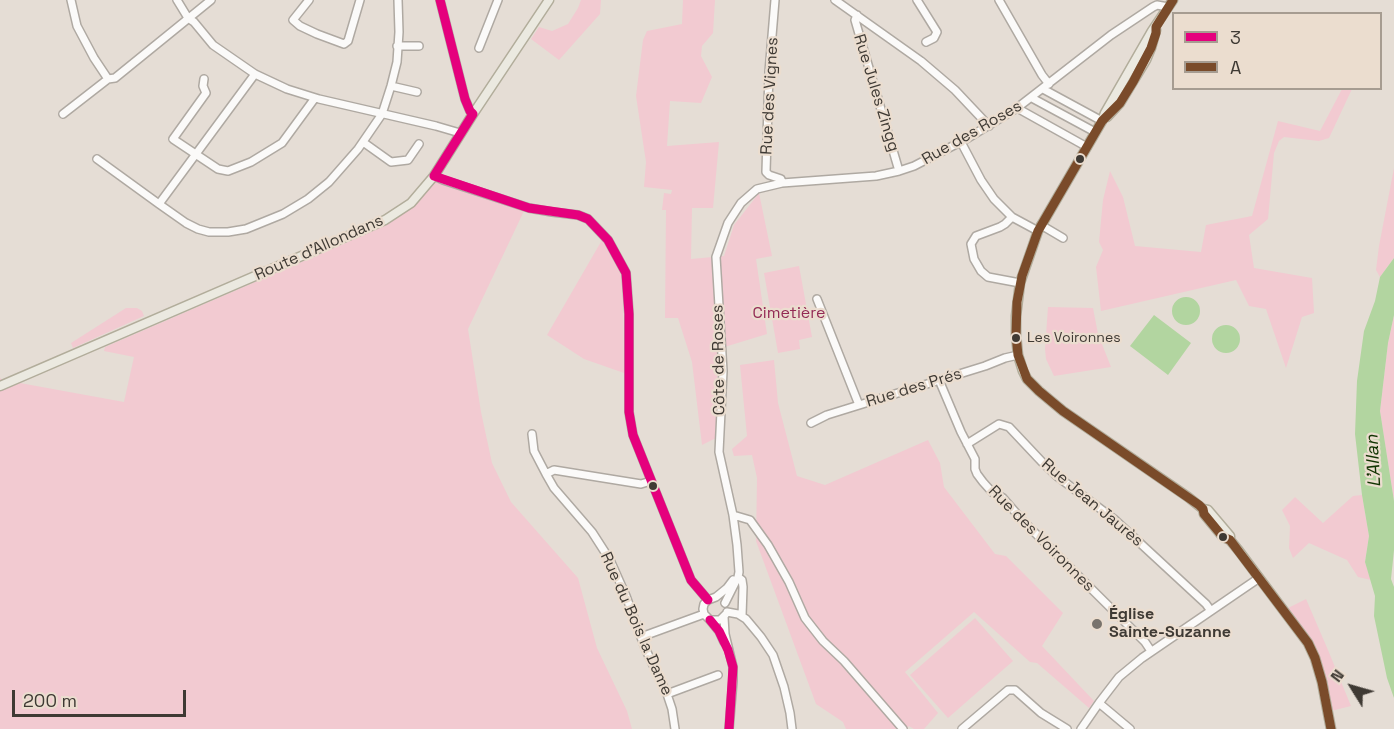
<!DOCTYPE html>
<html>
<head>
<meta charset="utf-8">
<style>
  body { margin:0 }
  #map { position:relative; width:1394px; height:729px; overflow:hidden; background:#e5ddd5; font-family:"Space Grotesk",sans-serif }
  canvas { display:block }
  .legend { position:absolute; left:1172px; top:12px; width:210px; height:78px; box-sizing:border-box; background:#ebddcf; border:2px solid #a69c91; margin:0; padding:8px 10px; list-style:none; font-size:18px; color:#3f3a34 }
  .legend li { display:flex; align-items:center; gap:12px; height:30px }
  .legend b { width:30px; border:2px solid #a69c91 }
  .north { position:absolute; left:1322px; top:657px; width:60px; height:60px; -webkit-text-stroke:4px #ebddcf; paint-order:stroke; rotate:307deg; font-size:16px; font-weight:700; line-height:24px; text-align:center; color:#3f3a34 }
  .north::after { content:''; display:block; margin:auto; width:21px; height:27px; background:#3f3a34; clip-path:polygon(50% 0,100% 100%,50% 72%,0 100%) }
  .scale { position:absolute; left:12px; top:690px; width:174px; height:27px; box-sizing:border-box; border:3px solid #3f3a34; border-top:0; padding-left:8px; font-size:18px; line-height:21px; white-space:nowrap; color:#3f3a34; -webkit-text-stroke:4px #ebddcf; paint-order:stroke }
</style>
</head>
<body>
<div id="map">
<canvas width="1394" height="729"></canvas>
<ul class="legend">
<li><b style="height:8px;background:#e5007d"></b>3</li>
<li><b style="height:8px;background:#7a4b2a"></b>A</li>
</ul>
<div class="north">N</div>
<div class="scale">200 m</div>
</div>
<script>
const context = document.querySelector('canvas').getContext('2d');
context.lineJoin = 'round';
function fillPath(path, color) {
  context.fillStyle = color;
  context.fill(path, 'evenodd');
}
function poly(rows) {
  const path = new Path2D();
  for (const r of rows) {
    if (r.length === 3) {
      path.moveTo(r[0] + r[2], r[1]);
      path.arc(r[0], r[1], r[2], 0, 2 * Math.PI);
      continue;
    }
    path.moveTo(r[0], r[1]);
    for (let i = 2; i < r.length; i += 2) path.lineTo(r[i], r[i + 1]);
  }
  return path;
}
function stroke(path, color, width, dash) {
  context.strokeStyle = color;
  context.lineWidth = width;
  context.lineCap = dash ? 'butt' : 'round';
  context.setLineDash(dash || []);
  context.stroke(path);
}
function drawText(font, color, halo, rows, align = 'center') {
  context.font = font + ' "Space Grotesk",sans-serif';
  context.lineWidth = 4.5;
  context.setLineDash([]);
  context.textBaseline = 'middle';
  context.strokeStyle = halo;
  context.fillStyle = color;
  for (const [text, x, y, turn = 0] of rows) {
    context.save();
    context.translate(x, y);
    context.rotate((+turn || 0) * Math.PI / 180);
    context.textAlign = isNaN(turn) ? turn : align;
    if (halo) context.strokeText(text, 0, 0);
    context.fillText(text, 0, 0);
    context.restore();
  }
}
const green = poly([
  [581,0,601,0,600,14,559,60,531,39,539,27,552,31,568,24,578,8],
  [683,0,715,0,713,33,702,46,701,56,712,77,701,103,670,101,667,146,719,142,713,208,692,208,691,259,724,256,734,225,759,193,772,256,756,259,767,334,718,349,716,438,702,445,692,362,678,318,665,318,666,210,662,210,664,193,671,194,672,190,644,187,646,162,636,96,643,40,647,31,682,24],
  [1342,89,1352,89,1329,138,1319,141,1284,137,1279,141,1274,153,1268,219,1249,235,1254,268,1312,278,1314,313,1302,317,1286,368,1266,309,1249,306,1236,280,1101,311,1096,267,1103,250,1099,242,1103,200,1110,171,1123,197,1135,246,1201,252,1206,225,1252,216,1278,121,1320,131],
  [1394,168,1394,258,1380,277,1376,270,1379,246],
  [435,182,524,211,468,329,481,412,492,463,511,502,578,578,597,648,627,711,632,729,0,729,0,378,11,387,20,383,124,402,134,357,104,351,105,347,350,241,390,222,408,210],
  [602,240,618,266,623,281,624,373,584,359,547,335],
  [799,266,812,337,799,340,800,349,778,353,764,273],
  [1048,307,1093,308,1098,334,1111,367,1054,376,1046,359,1045,349],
  [126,308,137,308,142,311,144,316,73,348,71,343],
  [1394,315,1394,501,1380,411,1388,343],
  [774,360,778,403,797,476,825,485,928,440,940,463,944,487,995,554,1006,556,1063,613,1042,646,1094,701,1089,708,1037,663,1030,662,974,612,905,672,938,713,924,729,914,729,909,726,906,729,846,729,843,722,816,704,756,541,757,478,752,455,734,456,732,449,747,436,740,365],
  [1362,495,1369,536,1365,562,1371,580,1358,577,1347,560,1309,543,1293,558,1289,548,1290,526,1282,510,1295,497,1323,523,1353,496],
  [1306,599,1328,650,1351,706,1331,711,1311,641,1288,608],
  [975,618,1013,661,948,718,910,675]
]);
const water = poly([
  [1394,258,1394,315,1388,343,1380,411,1394,501,1394,550,1391,579,1394,587,1394,698,1387,678,1374,616,1375,596,1365,562,1369,536,1362,495,1355,434,1357,381,1364,331,1375,301,1380,277],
  [1186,311,14],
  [1154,315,1191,343,1168,375,1130,346],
  [1226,339,14]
]);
const minor = poly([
  [71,0,77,26,94,58,108,79],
  [177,0,188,18,194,22,213,45,255,74,287,89,319,99,436,126,460,133],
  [309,0,293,20,300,26,317,34,344,44,348,41,360,0],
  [440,0,465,99,470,111,473,114],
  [775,0,769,72,766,172,769,175,781,179,782,183],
  [835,0,921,61,955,90,989,126],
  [917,0,937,32,934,38,926,42],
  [999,0,1042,75,1049,84],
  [857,15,855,20,899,171],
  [397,46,419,46],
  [479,48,498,0],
  [204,79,203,86,206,93,173,139,218,169,228,171,251,162,282,143,315,98],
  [391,86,417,92],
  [1043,89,1102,121],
  [1032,98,1095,132],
  [1017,108,1087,147],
  [63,114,108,79,115,78,211,0],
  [363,142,391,162,408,160,419,144],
  [961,142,981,180,994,199,1012,217,1038,231],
  [97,159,159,204,186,223,198,229,209,232,228,232,246,229,283,214,308,199,329,182,358,149,382,114,391,86,397,62,399,32,398,0],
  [434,176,443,180,529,208,552,212,578,215,588,219,608,240,626,273,629,314,629,412,633,435,691,580,708,600],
  [159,204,255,74],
  [1012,217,1005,224,1000,227,976,236,971,244,974,259,981,271,988,277,1020,283],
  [1041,225,1063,238],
  [817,299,859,405],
  [939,380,961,432,975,459,975,469,977,474,983,482,992,492,1003,498,1024,522,1145,642,1151,651],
  [811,423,827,415,985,366,1005,358,1018,355],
  [532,434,534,451,546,474,554,488,592,532,610,560,626,596,645,648,667,694,672,709,675,729],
  [967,444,999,424,1009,427,1042,462,1058,477,1114,519,1206,604,1211,611],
  [546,474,554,470,641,484,651,481],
  [733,515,750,520,768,545,789,582,805,618,823,641,844,661,903,729],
  [738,577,742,580,743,587,742,616],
  [725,603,738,577,739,572,737,545,733,515,719,452,723,371,716,257,728,223,741,203,757,189,782,183,876,176,899,171,914,166,968,138,1017,108,1111,35,1153,7,1157,5,1168,7],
  [727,612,738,614,746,619,761,637,773,655,784,687,790,713,792,729],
  [725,615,720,620,710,620,704,614,703,609,704,604,708,600,716,597,727,588,733,580],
  [724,617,725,634,733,667,733,681,729,729],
  [710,620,719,631,724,642],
  [641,637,704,614],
  [667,694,718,675],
  [1099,703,1130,729],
  [962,729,1008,690,1015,690,1041,713,1067,729],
  [1081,729,1099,703,1119,677,1142,658,1259,578]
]);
const major = poly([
  [1173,0,1152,31,1105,113,1102,121,1038,231,1020,283,1016,316,1016,335,1018,355,1023,371,1027,379,1039,391,1063,411,1188,497,1203,509,1208,510,1230,536,1230,540],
  [1107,117,1120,103,1146,60,1151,48,1156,30],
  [0,386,385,220,411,203,434,176,473,114,549,0],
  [1203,509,1204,514,1223,537,1230,540,1239,551,1308,643,1315,658,1322,682,1331,729]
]);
const bus1 = poly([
  [440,0,465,99,470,111,473,114],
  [434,176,529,208,578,215,588,219,608,240,626,273,629,314,629,412,633,435,691,580,708,600],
  [434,176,473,114],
  [710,620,719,631,728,650,733,667,729,729]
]);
const bus2 = poly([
  [1173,0,1156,27,1156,33,1151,48,1133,82,1120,103,1102,121,1038,231,1022,276,1017,302,1016,335,1018,355,1027,379,1039,391,1063,411,1199,505,1203,509,1204,514,1223,537,1230,540,1308,643,1315,658,1322,682,1331,729]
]);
const markers = [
  [1080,159,5,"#3f3a34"],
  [1016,338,5,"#3f3a34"],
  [653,486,5,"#3f3a34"],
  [1223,537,5,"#3f3a34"],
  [1097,624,6,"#79736c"]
];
const busNames = [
  ["Les Voironnes",1027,338]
];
const streetNames = [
  ["Rue Jules Zingg",876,93,73],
  ["Rue des Vignes",770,96,-87],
  ["Rue des Roses",972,133,-30],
  ["Route d'Allondans",319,248,-24],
  ["Côte de Roses",719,360,-91],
  ["Rue des Prés",914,388,-17],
  ["Rue Jean Jaurès",1092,503,40],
  ["Rue des Voironnes",1041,539,45],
  ["Rue du Bois la Dame",636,624,66]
];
const parkNames = [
  ["Cimetière",789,314]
];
const poiNames = [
  ["Église",1109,615],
  ["Sainte-Suzanne",1109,633]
];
const waterNames = [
  ["L'Allan",1374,461,-93]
];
fillPath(green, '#f2cad1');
fillPath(water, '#b2d5a0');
stroke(minor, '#afa9a2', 10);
stroke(major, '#b2ad9b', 11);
stroke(minor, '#fbfaf9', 7);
stroke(major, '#ebe9e0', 8);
stroke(bus1, '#e5007d', 9);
stroke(bus2, '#7a4b2a', 9);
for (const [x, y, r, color] of markers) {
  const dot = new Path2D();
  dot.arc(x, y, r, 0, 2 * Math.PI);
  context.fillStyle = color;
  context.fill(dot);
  stroke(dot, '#ebddcf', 2);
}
drawText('14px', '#3f3a34', '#ebddcf', busNames, 'left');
drawText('16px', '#3f3a34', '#ebddcf', streetNames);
drawText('16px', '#932a54', '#ebddcf', parkNames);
drawText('bold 16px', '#3f3a34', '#ebddcf', poiNames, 'left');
drawText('italic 18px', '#113402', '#ebddcf', waterNames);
</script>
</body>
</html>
